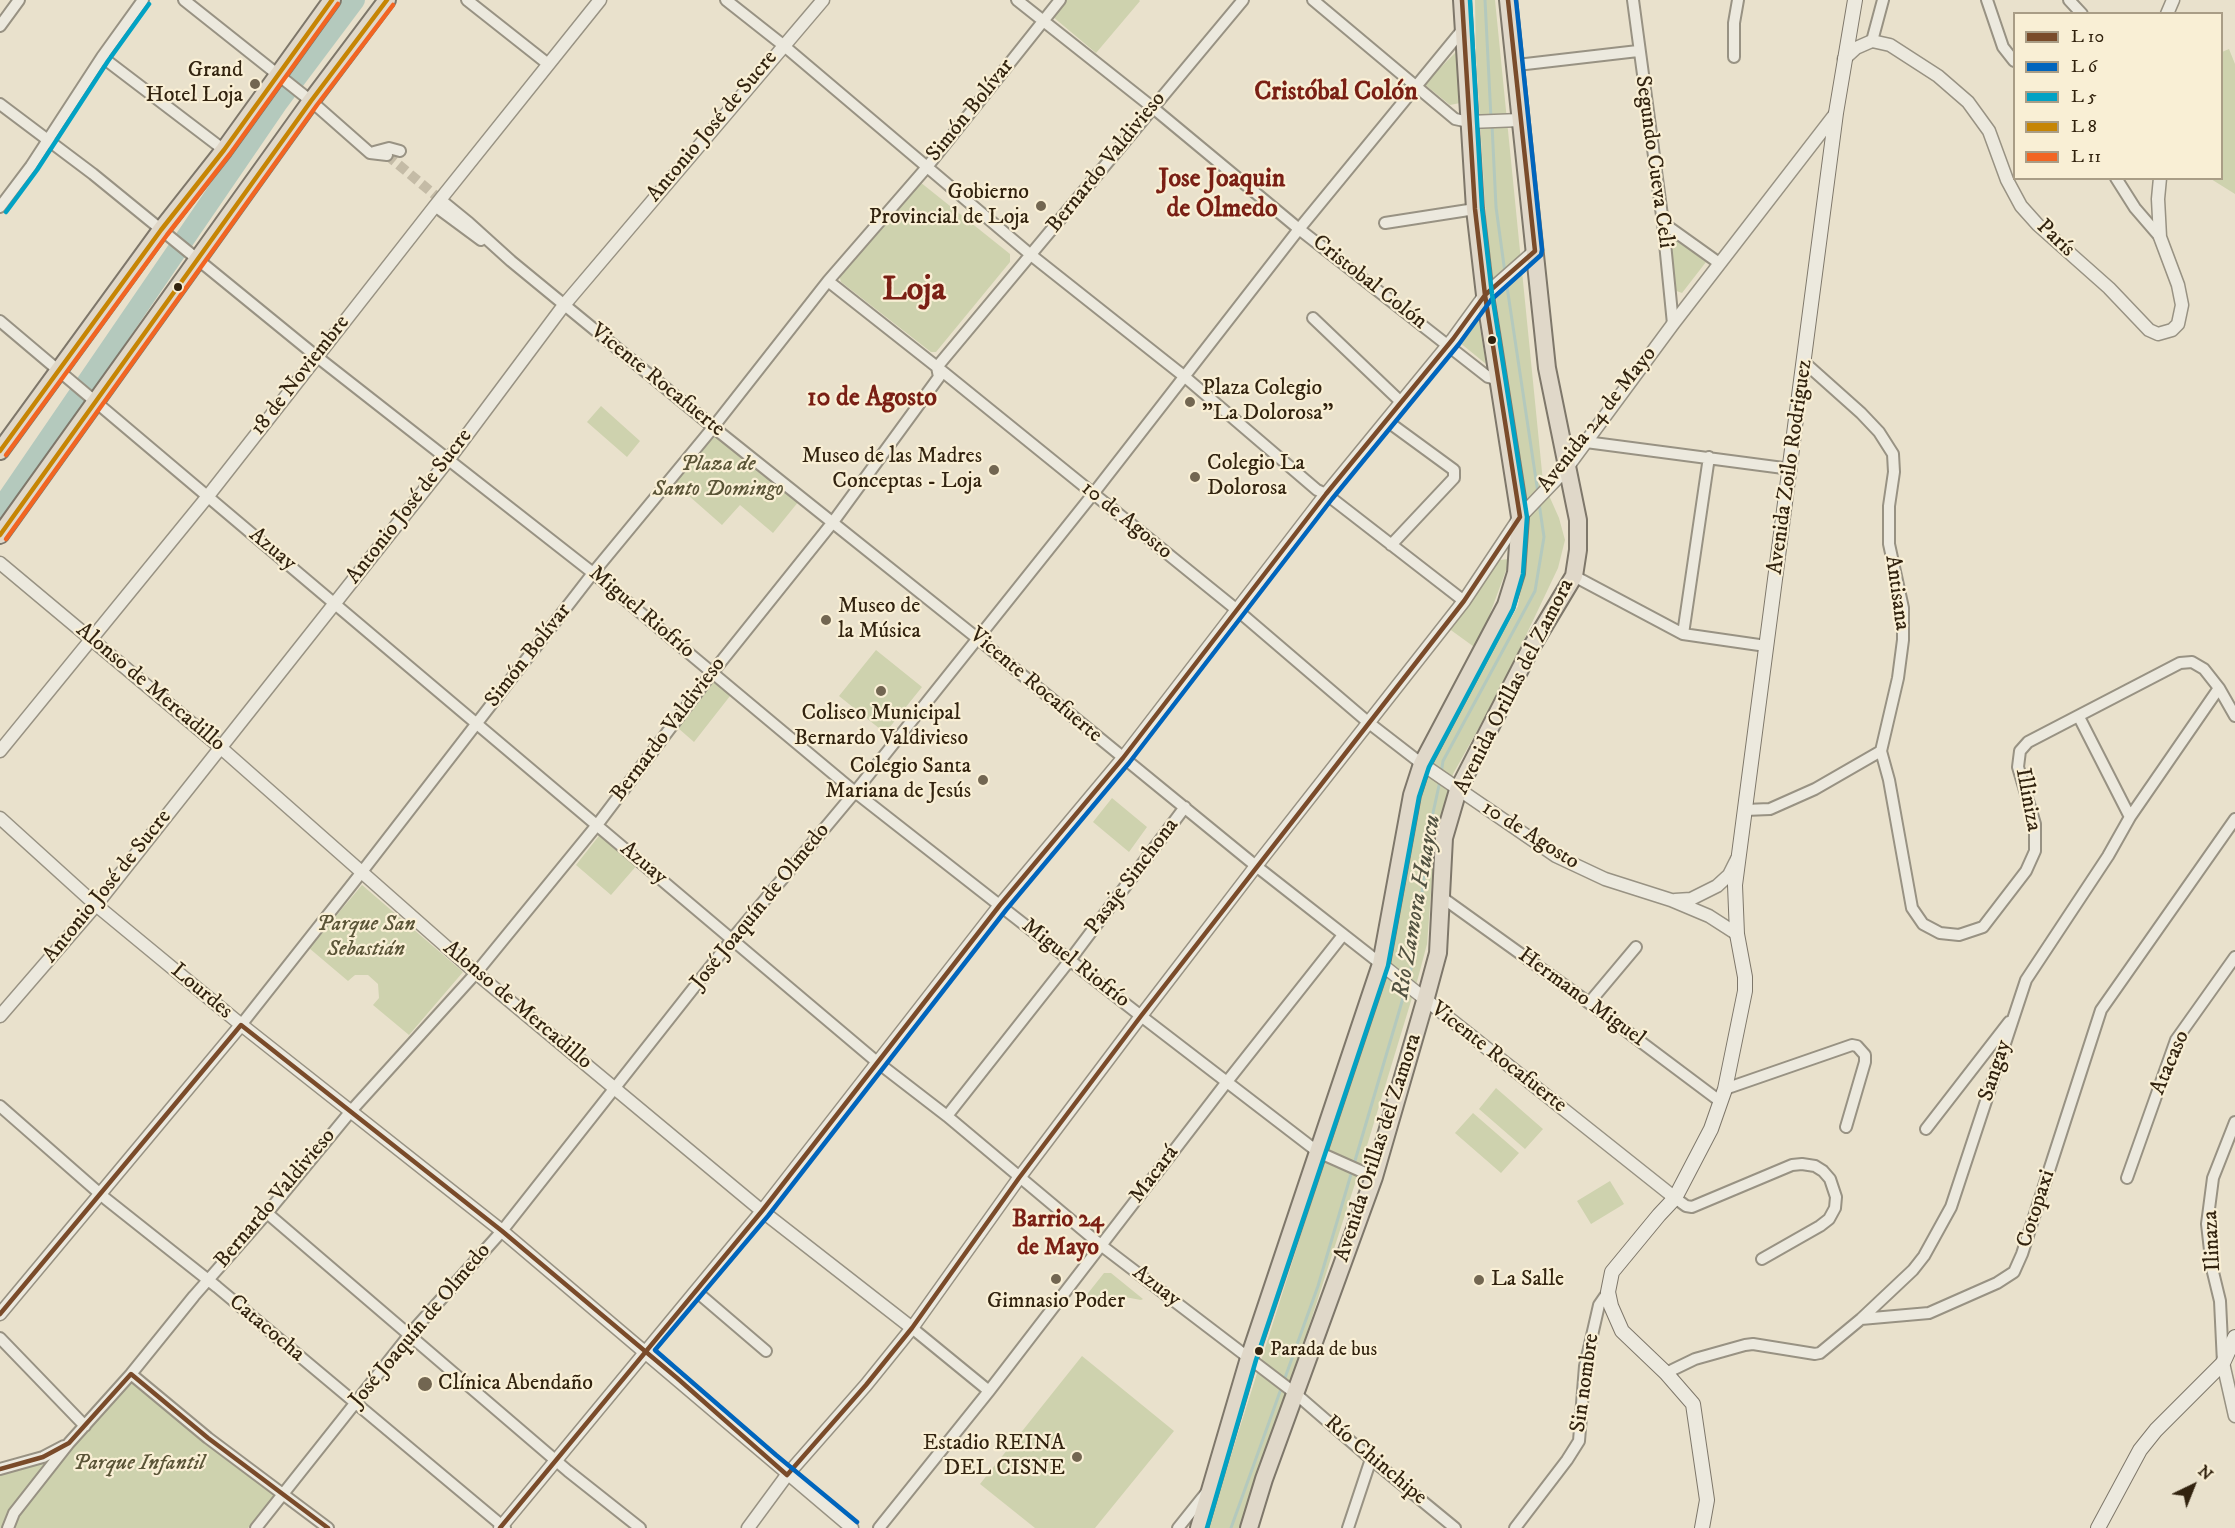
<!DOCTYPE html>
<html>
<head>
<meta charset="utf-8">
<style>
  body { margin:0 }
  #map { position:relative; width:2235px; height:1528px; overflow:hidden; background:#e9e1cc; font-family:"IM FELL DW Pica",serif }
  canvas { display:block }
  .legend { position:absolute; left:2013px; top:12px; width:210px; height:168px; box-sizing:border-box; background:#f9efd5; border:2px solid #a99d86; margin:0; padding:8px 10px; list-style:none; font-size:18px; color:#32230f }
  .legend li { display:flex; align-items:center; gap:12px; height:30px }
  .legend b { width:30px; border:2px solid #a99d86 }
  .north { position:absolute; left:2163px; top:1456px; width:60px; height:60px; -webkit-text-stroke:4px #f9efd5; paint-order:stroke; rotate:43deg; font-size:16px; font-weight:700; line-height:24px; text-align:center; color:#32230f }
  .north::after { content:''; display:block; margin:auto; width:21px; height:27px; background:#32230f; clip-path:polygon(50% 0,100% 100%,50% 72%,0 100%) }
</style>
</head>
<body>
<div id="map">
<canvas width="2235" height="1528"></canvas>
<ul class="legend">
<li><b style="height:8px;background:#7a4b2a"></b>L 10</li>
<li><b style="height:8px;background:#0065bd"></b>L 6</li>
<li><b style="height:8px;background:#02a2c4"></b>L 5</li>
<li><b style="height:8px;background:#c68504"></b>L 8</li>
<li><b style="height:8px;background:#f26522"></b>L 11</li>
</ul>
<div class="north">N</div>
</div>
<script>
const context = document.querySelector('canvas').getContext('2d');
context.lineJoin = 'round';
function fillPath(path, color) {
  context.fillStyle = color;
  context.fill(path, 'evenodd');
}
function poly(rows) {
  const path = new Path2D();
  for (const r of rows) {
    path.moveTo(r[0], r[1]);
    for (let i = 2; i < r.length; i += 2) path.lineTo(r[i], r[i + 1]);
  }
  return path;
}
function stroke(path, color, width, dash) {
  context.strokeStyle = color;
  context.lineWidth = width;
  context.lineCap = dash ? 'butt' : 'round';
  context.setLineDash(dash || []);
  context.stroke(path);
}
function drawText(font, color, halo, rows, align = 'center') {
  context.font = font + ' "IM FELL DW Pica",serif';
  context.lineWidth = 4.5;
  context.setLineDash([]);
  context.textBaseline = 'middle';
  context.strokeStyle = halo;
  context.fillStyle = color;
  for (const [text, x, y, turn = 0] of rows) {
    context.save();
    context.translate(x, y);
    context.rotate((+turn || 0) * Math.PI / 180);
    context.textAlign = isNaN(turn) ? turn : align;
    if (halo) context.strokeText(text, 0, 0);
    context.fillText(text, 0, 0);
    context.restore();
  }
}
const green = poly([
  [1065,0,1139,0,1140,1,1096,53,1052,16],
  [1475,0,1495,0,1543,482,1559,518,1565,540,1558,568,1499,692,1453,774,1440,819,1433,867,1427,944,1418,978,1362,1162,1293,1376,1241,1528,1208,1528,1368,1023,1401,905,1414,808,1431,757,1518,606,1525,563,1528,524,1487,235,1476,57],
  [2229,49,2235,64,2235,194,2211,179,2222,178,2222,52],
  [1456,52,1460,103,1450,105,1424,84],
  [920,182,1010,254,1010,262,936,352,931,352,841,282,839,275],
  [1676,240,1706,262,1682,293,1674,290,1669,247],
  [1478,316,1486,364,1459,342],
  [601,406,640,441,627,457,587,422],
  [713,433,799,501,773,533,740,505,722,525,672,481],
  [1508,559,1508,565,1477,649,1448,628,1500,560],
  [876,650,922,687,885,733,839,696],
  [714,682,730,696,694,742,678,728],
  [1112,798,1147,827,1129,852,1093,822],
  [602,832,638,864,611,895,576,865],
  [362,885,463,972,409,1035,373,1005,379,998,378,984,368,975,355,975,348,981,309,948],
  [1496,1088,1543,1129,1525,1149,1479,1109],
  [1473,1113,1519,1153,1501,1173,1455,1133],
  [1610,1181,1624,1204,1591,1224,1577,1201],
  [1104,1273,1111,1273,1143,1299,1141,1300,1114,1295,1088,1300,1085,1297],
  [1082,1356,1174,1431,1095,1528,1035,1528,980,1484],
  [131,1374,279,1491,271,1504,248,1528,0,1528,0,1469,69,1443]
]);
const stream = poly([
  [1485,0,1491,118],
  [1492,125,1496,207,1505,273],
  [1506,280,1538,493],
  [1441,774,1443,761,1535,591,1544,537,1539,503],
  [1408,981,1412,965,1433,813,1440,781],
  [1231,1528,1318,1286,1406,988]
]);
const river = poly([
  [0,509,277,104,355,0]
]);
const minorTunnel = poly([
  [387,155,442,201]
]);
const minor = poly([
  [184,0,311,101,370,153,387,155],
  [467,0,548,64],
  [726,0,783,45,1031,255,1185,377,1317,490,1326,494,1464,601],
  [1017,0,1152,107,1299,229,1488,377,1500,380],
  [1313,0,1455,119,1469,122],
  [1633,0,1663,223,1673,324],
  [1987,0,2003,47,2014,61],
  [2069,0,2082,14],
  [0,26,19,0],
  [1872,41,1883,0],
  [102,57,224,150],
  [1734,57,1734,23,1738,0],
  [1517,65,1638,51],
  [0,104,93,174,316,356,593,573,855,792,1141,1016,1318,1152,1374,1177],
  [374,152,389,148,400,151],
  [2116,178,2135,208,2160,237],
  [442,201,469,223,511,261,713,427,977,638,1256,866,1381,964],
  [435,206,481,240],
  [0,207,31,166,102,57,143,0],
  [1385,223,1475,209],
  [1663,223,1719,263],
  [828,281,937,367,1237,610,1369,723,1422,764],
  [1313,318,1401,402],
  [0,321,877,1062,947,1116,1102,1246,1296,1394,1371,1459,1455,1528],
  [1805,363,1861,413,1879,432,1893,454,1894,472,1889,506,1889,544,1903,608,1903,640,1898,678,1881,751,1889,780,1912,908,1923,924,1940,933,1959,935,1983,927,2026,871,2035,851,2035,824,2018,767,2020,751,2028,742,2180,663,2192,662,2204,669,2219,688,2235,716],
  [1387,421,1454,470,1454,478,1391,545],
  [1586,442,1791,469],
  [1574,576,1683,634,1766,646],
  [1683,634,1709,457],
  [2079,717,2130,817],
  [1745,810,1770,809,1815,789,1881,751],
  [1440,896,1589,1003,1721,1102],
  [1589,1003,1636,947],
  [241,1025,361,873,593,573,711,430,828,281,927,167,1060,0],
  [1725,1089,1852,1045,1857,1046,1865,1055,1865,1062,1846,1127],
  [0,1106,106,1199,217,1287,505,1528],
  [947,1116,1070,960,1185,807],
  [1926,1129,2009,1022],
  [2127,1178,2176,1040,2235,957],
  [1675,1198,1686,1206,1692,1207,1792,1165,1802,1164,1815,1166,1823,1171,1830,1179,1836,1197,1835,1208,1829,1219,1820,1226,1762,1259],
  [267,1213,568,1471,640,1528],
  [697,1292,766,1351],
  [1861,1319,1929,1313,1997,1283,2014,1272,2022,1254,2101,1010,2235,819],
  [912,1328,989,1391],
  [0,1338,85,1426],
  [2223,1363,2220,1301,2212,1268,2207,1224,2213,1178,2235,1122],
  [1666,1373,1695,1359,1745,1345,1753,1344,1815,1354,1820,1353,1861,1319,1913,1270,1924,1256,1951,1207,2026,980,2108,856,2130,817,2219,688],
  [131,1374,208,1438,328,1528],
  [0,1469,43,1457,64,1446],
  [8,1528,14,1513,69,1443,131,1374,194,1296,267,1213,351,1111,476,973,597,825,712,673,833,522,939,377,937,367,1243,0],
  [256,1528,410,1334,502,1231,733,938,855,792,1093,494,1299,229,1464,28],
  [879,1528,989,1391,1226,1083,1343,935],
  [1178,1528,1206,1493],
  [1348,1528,1371,1459],
  [1515,1528,1567,1460,1579,1441,1585,1366,1599,1305,1608,1292]
]);
const tertiary = poly([
  [2167,14,2173,0],
  [1844,59,1856,48,1872,41,1890,45,1938,76,1968,102,1989,131,2007,180,2021,206,2038,225,2109,288,2149,330,2158,334,2172,330,2178,324,2182,305,2178,285,2160,237,2158,199,2160,178],
  [1469,122,1520,120],
  [0,563,220,747,476,973,762,1211,912,1328],
  [0,751,208,496,435,206,600,0],
  [1422,764,1556,856,1605,879,1671,900,1709,916,1737,934],
  [0,818,96,905,239,1023,502,1231,852,1528],
  [1675,900,1691,899,1717,886,1729,875,1737,859],
  [1381,964,1675,1198],
  [0,1016,96,905,449,459,564,305,823,0],
  [0,1314,241,1025],
  [2223,1363,2235,1416],
  [500,1528,762,1211,1000,905,1123,758,1326,494,1453,339,1485,295,1535,251],
  [748,1528,787,1475,866,1385,912,1328,1019,1178,1141,1016,1256,866,1464,601,1520,517,1566,469,1673,324,1836,113]
]);
const secondary = poly([
  [1702,1528,1707,1500,1693,1404,1666,1373,1622,1331,1611,1306,1608,1292,1612,1272,1659,1215,1675,1198,1711,1129,1725,1089,1745,991,1745,977,1737,934,1735,885,1836,113,1855,0],
  [2098,1528,2140,1450,2156,1430,2223,1363,2235,1337]
]);
const primary = poly([
  [0,451,161,230,224,150,332,0],
  [0,535,311,101,387,0],
  [1199,1528,1249,1358,1381,964,1412,795,1422,764,1506,605,1516,573,1520,517,1485,295,1475,209,1462,0],
  [1249,1528,1264,1479,1374,1177,1425,1001,1438,953,1444,838,1458,790,1532,646,1574,576,1578,550,1578,520,1547,368,1508,0]
]);
const bus1 = poly([
  [0,1314,241,1025,502,1231,677,1378,787,1475,866,1385,912,1328,1019,1178,1141,1016,1464,601,1520,517,1485,295,1475,209,1462,0],
  [0,1469,43,1457,69,1443,131,1374,208,1438,328,1528],
  [500,1528,762,1211,1000,905,1123,758,1326,494,1453,339,1485,295,1535,251,1508,0]
]);
const bus2 = poly([
  [857,1522,776,1455,655,1350,768,1216,1006,910,1129,763,1332,499,1459,344,1491,300,1541,255,1542,250,1516,0]
]);
const bus3 = poly([
  [6,212,37,170,108,61,149,4],
  [1207,1528,1256,1360,1388,966,1419,797,1429,767,1513,609,1523,574,1527,517,1492,294,1482,208,1470,0]
]);
const bus4 = poly([
  [0,451,161,230,224,150,332,0],
  [0,535,311,101,387,0]
]);
const bus5 = poly([
  [6,455,167,235,230,154,338,4],
  [6,539,317,105,393,5]
]);
const markers = [
  [255,84,6,"#726651"],
  [1041,206,6,"#726651"],
  [178,287,5,"#32230f"],
  [1492,340,5,"#32230f"],
  [1190,402,6,"#726651"],
  [994,470,6,"#726651"],
  [1195,477,6,"#726651"],
  [826,620,6,"#726651"],
  [881,691,6,"#726651"],
  [983,780,6,"#726651"],
  [1056,1279,6,"#726651"],
  [1479,1280,6,"#726651"],
  [1259,1351,5,"#32230f"],
  [425,1384,8,"#726651"],
  [1077,1457,6,"#726651"]
];
const busNames = [
  ["Parada de bus",1270,1351]
];
const poiNames = [
  ["Grand",243,71],
  ["Hotel Loja",243,96],
  ["Gobierno",1029,193],
  ["Provincial de Loja",1029,218],
  ["Plaza Colegio",1202,389,"left"],
  ["\"La Dolorosa\"",1202,414,"left"],
  ["Museo de las Madres",982,457],
  ["Conceptas - Loja",982,482],
  ["Colegio La",1207,464,"left"],
  ["Dolorosa",1207,489,"left"],
  ["Museo de",838,607,"left"],
  ["la Música",838,632,"left"],
  ["Coliseo Municipal",881,714,"center"],
  ["Bernardo Valdivieso",881,739,"center"],
  ["Colegio Santa",971,767],
  ["Mariana de Jesús",971,792],
  ["La Salle",1491,1280,"left"],
  ["Gimnasio Poder",1056,1302,"center"],
  ["Clínica Abendaño",438,1384,"left"],
  ["Estadio REINA",1065,1444],
  ["DEL CISNE",1065,1469]
];
const streetNames = [
  ["Simón Bolívar",971,111,-51],
  ["Antonio José de Sucre",713,127,-50],
  ["Segundo Cueva Celi",1653,162,82],
  ["Bernardo Valdivieso",1107,163,-51],
  ["París",2055,239,43],
  ["Cristobal Colón",1369,283,38],
  ["18 de Noviembre",301,376,-52],
  ["Vicente Rocafuerte",657,381,39],
  ["Avenida 24 de Mayo",1598,420,-52],
  ["Avenida Zoilo Rodriguez",1791,467,-82],
  ["Antonio José de Sucre",410,507,-52],
  ["10 de Agosto",1126,521,39],
  ["Azuay",272,550,40],
  ["Antisana",1896,593,82],
  ["Miguel Riofrío",641,613,40],
  ["Simón Bolívar",529,656,-52],
  ["Vicente Rocafuerte",1035,686,40],
  ["Avenida Orillas del Zamora",1515,687,-63],
  ["Alonso de Mercadillo",150,688,40],
  ["Bernardo Valdivieso",669,730,-53],
  ["Illiniza",2027,800,79],
  ["10 de Agosto",1530,836,32],
  ["Azuay",643,864,40],
  ["Pasaje Sinchona",1133,877,-53],
  ["Antonio José de Sucre",108,887,-51],
  ["José Joaquín de Olmedo",761,907,-51],
  ["Miguel Riofrío",1075,964,38],
  ["Lourdes",201,992,40],
  ["Hermano Miguel",1581,998,36],
  ["Alonso de Mercadillo",517,1006,40],
  ["Vicente Rocafuerte",1498,1058,38],
  ["Atacaso",2171,1063,-67],
  ["Sangay",1996,1071,-72],
  ["Avenida Orillas del Zamora",1379,1148,-72],
  ["Macará",1155,1175,-53],
  ["Bernardo Valdivieso",276,1199,-50],
  ["Cotopaxi",2037,1209,-72],
  ["Ilinaza",2213,1241,-93],
  ["Azuay",1156,1287,37],
  ["José Joaquín de Olmedo",421,1326,-50],
  ["Catacocha",266,1329,40],
  ["Sin nombre",1586,1383,-82],
  ["Río Chinchipe",1375,1461,40]
];
const parkNames = [
  ["Plaza de",718,465],
  ["Santo Domingo",718,490],
  ["Parque San",366,925],
  ["Sebastián",366,950],
  ["Parque Infantil",139,1464]
];
const waterNames = [
  ["Río Zamora Huaycu",1418,907,-80]
];
const neighbourhoodNames = [
  ["Barrio 24",1058,1221],
  ["de Mayo",1058,1249]
];
const quarterNames = [
  ["Cristóbal Colón",1336,94],
  ["Jose Joaquin",1222,181],
  ["de Olmedo",1222,211],
  ["10 de Agosto",872,400]
];
const townNames = [
  ["Loja",914,292]
];
fillPath(green, '#ced2ae');
stroke(stream, '#b4c9bd', 3);
stroke(river, '#b4c9bd', 20);
stroke(minorTunnel, '#c4bba6', 10, [10, 5]);
stroke(minor, '#989283', 14);
stroke(tertiary, '#989283', 15);
stroke(secondary, '#7e776a', 16);
stroke(primary, '#7e776a', 20);
stroke(minor, '#ece9de', 10);
stroke(tertiary, '#ece9de', 12);
stroke(secondary, '#ece9de', 14);
stroke(primary, '#e0d8c9', 16);
stroke(bus1, '#7a4b2a', 4.5);
stroke(bus2, '#0065bd', 4.5);
stroke(bus3, '#02a2c4', 4.5);
stroke(bus4, '#c68504', 4.5);
stroke(bus5, '#f26522', 4.5);
for (const [x, y, r, color] of markers) {
  const dot = new Path2D();
  dot.arc(x, y, r, 0, 2 * Math.PI);
  context.fillStyle = color;
  context.fill(dot);
  stroke(dot, '#f9efd5', 2);
}
drawText('20px', '#32230f', '#f9efd5', busNames, 'left');
drawText('22px', '#32230f', '#f9efd5', poiNames, 'right');
drawText('22px', '#32230f', '#f9efd5', streetNames);
drawText('italic 22px', '#5a5437', '#f9efd5', parkNames);
drawText('italic 24px', '#525241', '#f9efd5', waterNames);
drawText('bold 24px', '#7a1f14', '#f9efd5', neighbourhoodNames);
drawText('bold 26px', '#7a1f14', '#f9efd5', quarterNames);
drawText('bold 34px', '#7a1f14', '#f9efd5', townNames);
</script>
</body>
</html>
